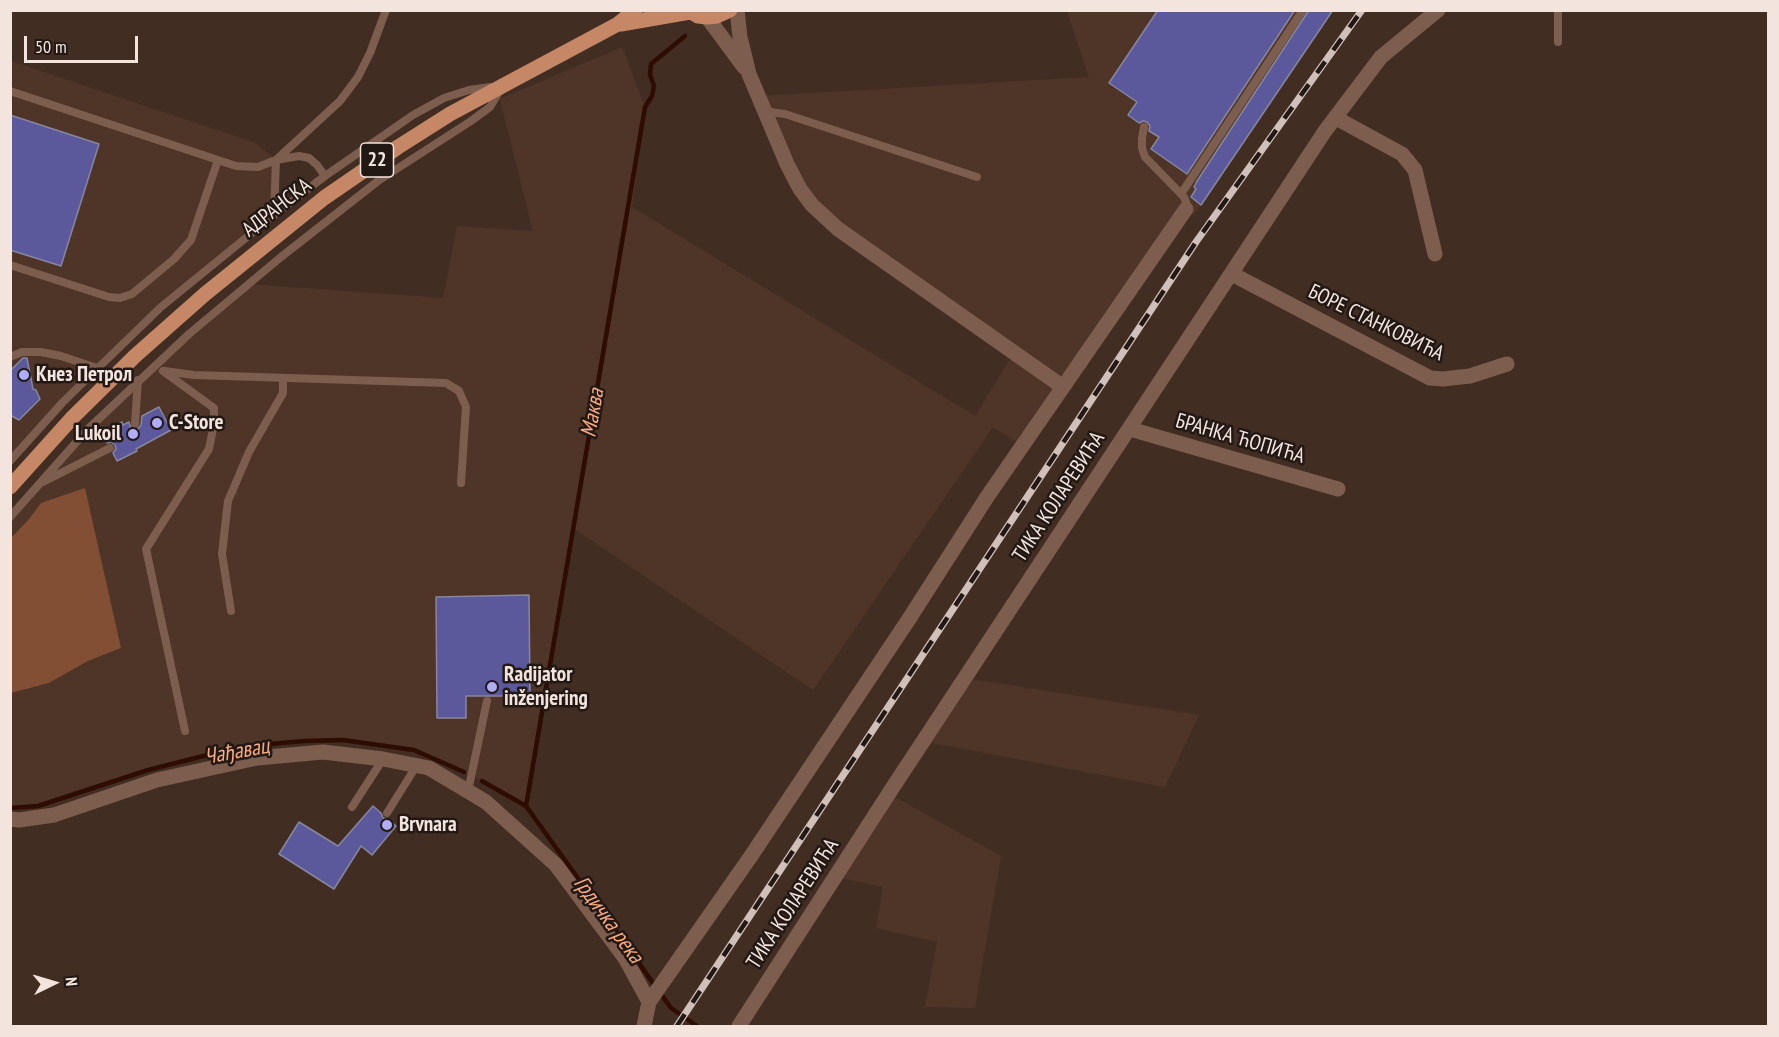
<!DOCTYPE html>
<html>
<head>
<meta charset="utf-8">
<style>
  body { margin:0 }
  #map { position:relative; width:1779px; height:1037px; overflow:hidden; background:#422d23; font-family:"PT Sans Narrow",sans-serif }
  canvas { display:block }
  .frame { position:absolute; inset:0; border:12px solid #f3e5de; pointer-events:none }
  .north { position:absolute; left:24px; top:953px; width:60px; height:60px; -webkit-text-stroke:4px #221814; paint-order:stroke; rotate:85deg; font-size:16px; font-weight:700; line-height:24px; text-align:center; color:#f3e5de }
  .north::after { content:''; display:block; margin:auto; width:21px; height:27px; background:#f3e5de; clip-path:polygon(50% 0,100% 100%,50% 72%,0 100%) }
  .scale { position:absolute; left:24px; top:36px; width:114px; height:27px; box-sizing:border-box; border:3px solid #f3e5de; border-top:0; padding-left:8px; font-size:18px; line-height:21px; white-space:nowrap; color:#f3e5de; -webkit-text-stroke:4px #221814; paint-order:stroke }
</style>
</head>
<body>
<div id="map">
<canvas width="1779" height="1037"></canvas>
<div class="frame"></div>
<div class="north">N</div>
<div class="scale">50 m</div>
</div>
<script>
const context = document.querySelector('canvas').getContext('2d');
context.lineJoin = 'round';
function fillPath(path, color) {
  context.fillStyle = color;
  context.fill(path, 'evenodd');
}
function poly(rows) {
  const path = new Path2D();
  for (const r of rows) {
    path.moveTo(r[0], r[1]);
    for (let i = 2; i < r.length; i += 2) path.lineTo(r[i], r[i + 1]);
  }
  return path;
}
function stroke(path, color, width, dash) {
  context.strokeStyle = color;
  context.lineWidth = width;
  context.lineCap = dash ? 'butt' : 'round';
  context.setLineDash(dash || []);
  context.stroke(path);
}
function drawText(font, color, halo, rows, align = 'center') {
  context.font = font + ' "PT Sans Narrow",sans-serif';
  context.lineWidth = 5;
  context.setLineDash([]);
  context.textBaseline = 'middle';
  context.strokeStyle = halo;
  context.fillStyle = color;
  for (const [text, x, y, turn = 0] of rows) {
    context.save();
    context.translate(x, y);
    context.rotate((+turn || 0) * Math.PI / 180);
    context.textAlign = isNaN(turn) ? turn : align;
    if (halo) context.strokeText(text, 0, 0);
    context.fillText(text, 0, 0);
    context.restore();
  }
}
const built = poly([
  [1067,11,1333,11,1201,205,1194,215,1186,209,1022,445,993,427,813,690,573,528,526,806,488,783,414,750,343,740,304,741,258,745,222,751,148,770,38,806,11,808,11,693,49,683,88,661,121,648,41,503,29,519,11,538,11,517,88,429,249,284,443,298,457,226,533,231,500,99,622,47,645,107,632,207,975,416,1014,353,812,205,758,96,1089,77],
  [11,61,256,143,276,160,274,215,161,307,11,461],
  [965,678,1199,715,1165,787,932,743,895,797,1001,856,975,1008,925,1007,937,942,876,928,883,887,836,877]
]);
const green = poly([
  [85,488,121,648,88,661,49,683,11,693,11,538,29,519,41,503]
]);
const stream = poly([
  [482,781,526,806,671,1008,697,1026],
  [526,806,645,107,652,96,654,86,650,75,651,64,685,36],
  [10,808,38,806,148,770,223,751,258,745,304,741,343,740,414,750,464,772]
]);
const building = poly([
  [1158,10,1295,10,1187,174,1151,149,1159,137,1149,131,1150,126,1147,122,1143,121,1139,123,1128,115,1137,102,1109,83,1158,10],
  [1309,10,1333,10,1201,205,1191,197,1196,189,1194,187,1197,181,1309,10],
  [10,115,99,144,61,266,10,250,10,115],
  [23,358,27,358,33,389,36,390,40,399,19,420,10,415,10,371,23,358],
  [159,407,171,430,136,449,137,451,117,461,113,453,116,449,115,445,111,442,107,443,102,433,122,422,123,425,129,422,131,429,137,430,141,425,142,416,159,407],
  [529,595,530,696,466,696,466,718,437,718,436,597,529,595],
  [373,806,381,813,383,818,388,819,396,826,372,855,361,846,334,889,279,854,299,822,338,846,373,806]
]);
const lane = poly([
  [1558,10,1558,42],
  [10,91,236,166,258,167,276,160,299,156,309,158,317,165,325,176],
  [765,113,770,112,785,114,977,177],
  [1144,127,1142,138,1142,148,1145,157,1184,197,1187,205,1186,209],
  [1181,194,1303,10],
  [274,215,276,160,340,101,358,77,370,53,386,10],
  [10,265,109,297,120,298,132,294,174,259,191,240,218,160],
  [10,357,22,352,41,352,61,356,97,368],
  [163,371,214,408,214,424,209,449,146,549,185,731],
  [164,371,194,375,446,383,459,391,466,407,461,483],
  [135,424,138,380],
  [10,461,63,402,161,307,274,215,325,176,413,115,444,98,469,90,490,87],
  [43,482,110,448],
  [10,517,88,429,189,334,281,257,378,181,471,121,490,107,499,92],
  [231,611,222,554,228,501,249,452,283,393,283,378],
  [468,791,487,701],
  [352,807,383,759],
  [387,813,417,765]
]);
const street = poly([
  [737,10,740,37,749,74,787,164,800,189,812,205,838,229,1063,387],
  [707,17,744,67],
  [1336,118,1402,154,1415,170,1435,254],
  [1232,274,1430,378,1443,379,1470,376,1507,364],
  [1130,429,1338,489],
  [10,819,19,820,54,815,157,780,257,758,323,752,383,759,429,768,486,802,556,865,625,958,649,1002,644,1026],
  [649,1002,751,856,909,619,987,497,1186,209],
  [739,1026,893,787,1325,131,1381,57,1438,10]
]);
const primary = poly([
  [688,10,698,16,707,17,717,16,730,10],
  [621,24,690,12],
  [10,487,73,417,135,356,205,294,324,198,398,147,450,114,618,24,635,10]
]);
const rail = poly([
  [677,1026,1196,242,1362,10]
]);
const markers = [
  [24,375,6,"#aeaefa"],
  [157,423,6,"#aeaefa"],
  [133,434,6,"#aeaefa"],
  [492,687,6,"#aeaefa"],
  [387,825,6,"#aeaefa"]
];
const shields = [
  [377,160,33]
];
const shieldNames = [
  ["22",377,160]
];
const streetNames = [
  ["АДРАНСКА",277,208,-38],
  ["БОРЕ СТАНКОВИЋА",1376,323,26],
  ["БРАНКА ЋОПИЋА",1240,439,16],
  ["ТИКА КОЛАРЕВИЋА",1059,497,-57],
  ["ТИКА КОЛАРЕВИЋА",793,904,-57]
];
const poiNames = [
  ["Кнез Петрол",36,375],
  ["C-Store",169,423],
  ["Lukoil",121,434,"right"],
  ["Radijator",504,675],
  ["inženjering",504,699],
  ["Brvnara",399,825]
];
const waterNames = [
  ["Маква",593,413,-80],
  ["Чађавац",237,752,-10],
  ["Грдичка река",608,920,54]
];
fillPath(built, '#4f3528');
fillPath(green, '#824f34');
stroke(stream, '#2e0c00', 4.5);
fillPath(building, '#5b589c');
stroke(building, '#86879e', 1.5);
stroke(lane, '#7d5e4e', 8);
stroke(street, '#7d5e4e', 15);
stroke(primary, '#c68767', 15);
stroke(rail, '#d0c0b9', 7);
stroke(rail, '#221814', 4.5, [14]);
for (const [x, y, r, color] of markers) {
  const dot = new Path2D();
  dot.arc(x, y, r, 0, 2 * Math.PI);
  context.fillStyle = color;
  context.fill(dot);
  stroke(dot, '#221814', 2);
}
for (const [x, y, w] of shields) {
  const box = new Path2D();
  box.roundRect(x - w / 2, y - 17, w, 34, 4.5);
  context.fillStyle = '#221814';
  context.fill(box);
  stroke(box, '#f3e5de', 1.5);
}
drawText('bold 20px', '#f3e5de', null, shieldNames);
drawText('21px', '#f3e5de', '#221814', streetNames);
drawText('bold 21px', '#f3e5de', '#221814', poiNames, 'left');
drawText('italic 22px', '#faab82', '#221814', waterNames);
</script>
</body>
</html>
